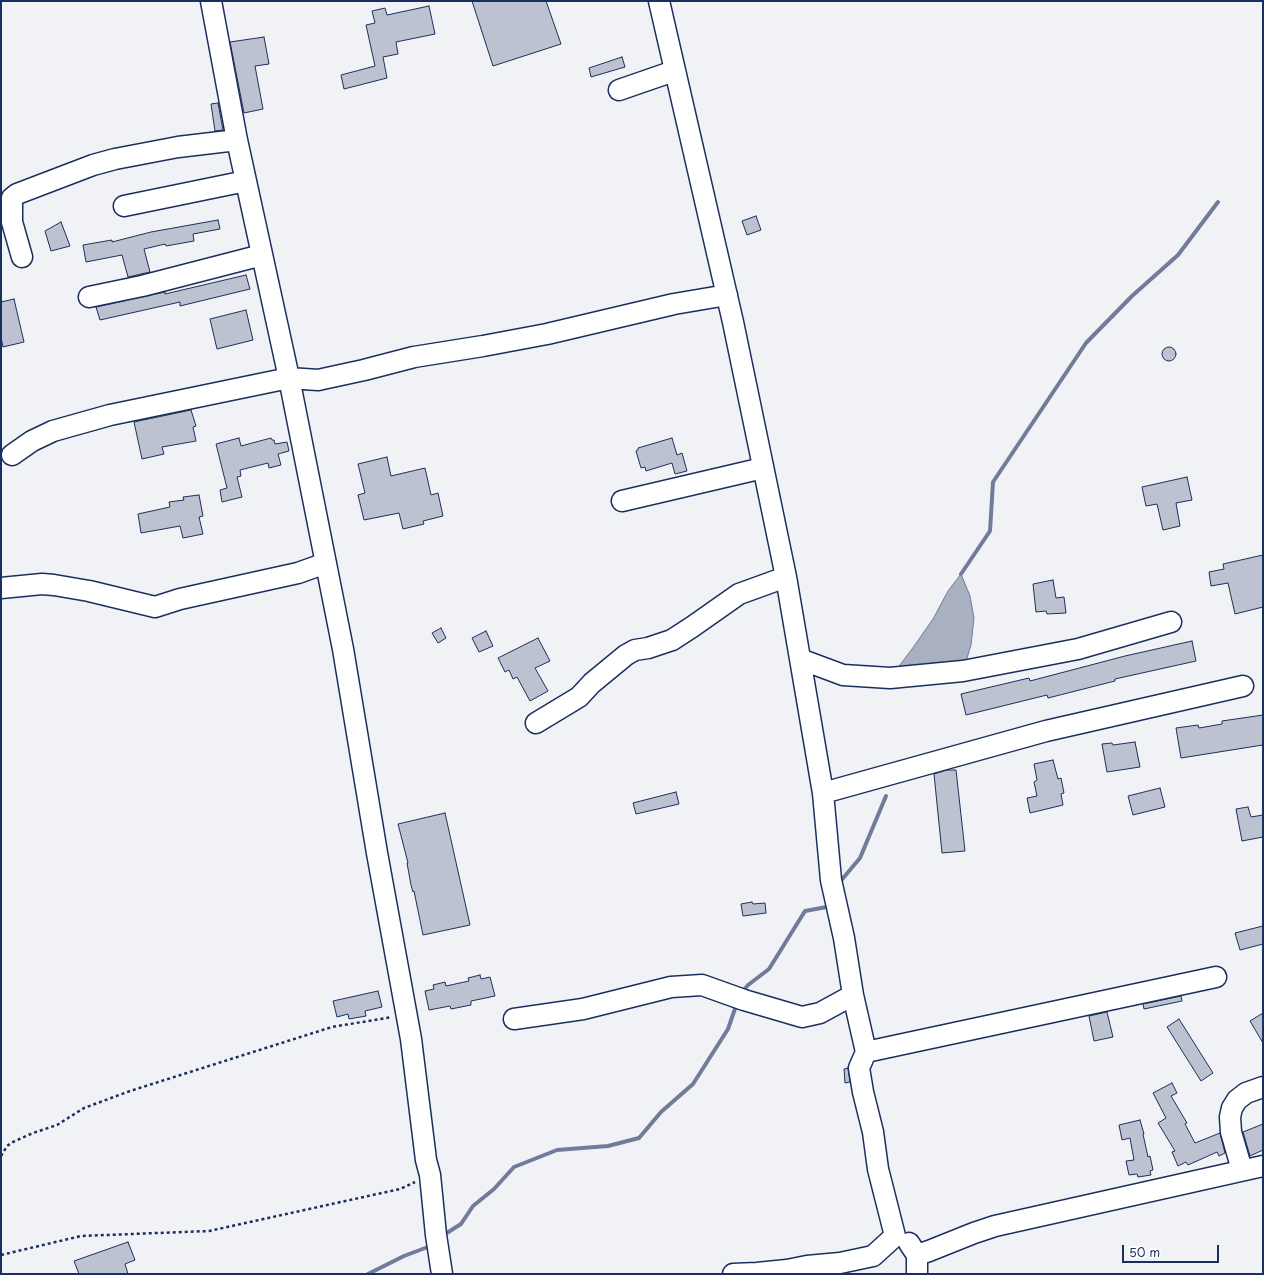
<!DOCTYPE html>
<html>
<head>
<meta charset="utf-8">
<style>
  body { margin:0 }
  #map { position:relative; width:1264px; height:1275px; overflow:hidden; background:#f1f2f5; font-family:"Playpen Sans",sans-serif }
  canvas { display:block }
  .frame { position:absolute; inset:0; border:2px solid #1b2f5e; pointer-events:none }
  .scale { position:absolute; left:1122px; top:1245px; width:97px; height:18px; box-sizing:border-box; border:2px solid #1b2f5e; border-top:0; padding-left:5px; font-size:12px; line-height:14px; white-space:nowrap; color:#1b2f5e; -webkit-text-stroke:3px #fff; paint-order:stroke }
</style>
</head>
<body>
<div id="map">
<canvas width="1264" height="1275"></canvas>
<div class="frame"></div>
<div class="scale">50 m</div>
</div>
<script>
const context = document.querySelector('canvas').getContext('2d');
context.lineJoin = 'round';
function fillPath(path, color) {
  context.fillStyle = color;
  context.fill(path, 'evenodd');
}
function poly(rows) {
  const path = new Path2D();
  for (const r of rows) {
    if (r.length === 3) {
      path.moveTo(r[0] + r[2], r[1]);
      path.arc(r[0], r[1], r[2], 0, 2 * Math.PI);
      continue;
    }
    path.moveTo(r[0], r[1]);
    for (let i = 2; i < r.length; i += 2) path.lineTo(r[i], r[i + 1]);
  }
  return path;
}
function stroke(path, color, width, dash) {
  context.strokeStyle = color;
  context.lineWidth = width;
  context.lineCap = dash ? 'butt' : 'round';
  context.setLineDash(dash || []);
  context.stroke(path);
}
const water = poly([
  [961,574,970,596,974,618,971,645,963,671,890,678,912,649,933,619,948,591,961,574]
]);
const stream = poly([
  [961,574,990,531,993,482,1086,343,1132,296,1178,255,1218,202],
  [839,883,860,858,886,796],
  [743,991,748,985,769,969,805,911,832,906],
  [442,1236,461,1224,473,1206,494,1189,514,1167,557,1150,608,1146,639,1138,661,1112,693,1084,728,1029,737,1003],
  [368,1274,404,1256,433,1245]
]);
const building = poly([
  [472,1,546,1,561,44,493,66,472,1],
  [429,6,435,34,396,42,398,54,383,57,387,78,344,89,341,75,375,66,366,25,375,23,372,11,385,8,387,15,429,6],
  [264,37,269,64,255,66,263,109,244,113,230,42,264,37],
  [622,57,625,67,591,77,589,68,622,57],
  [218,103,223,130,215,131,211,104,218,103],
  [756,216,761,230,747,235,742,221,756,216],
  [218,220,220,229,193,234,194,241,166,246,165,244,144,249,150,272,128,277,122,255,86,262,83,245,112,240,112,242,151,232,218,220],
  [61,222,70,246,51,251,45,231,61,222],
  [246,275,250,289,180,306,180,302,100,320,96,307,165,292,165,294,246,275],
  [14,299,24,342,3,347,1,337,1,302,14,299],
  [246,310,253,340,217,349,210,319,246,310],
  [1169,354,7],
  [191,410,196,426,193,427,196,441,162,447,164,454,142,459,134,422,191,410],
  [239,438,241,446,271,438,272,440,274,440,275,444,287,442,289,451,278,454,281,465,269,468,268,463,240,470,241,476,237,477,242,497,222,502,220,490,227,488,216,444,239,438],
  [672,438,677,455,682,453,687,471,675,474,672,463,646,471,645,467,641,468,636,451,638,450,638,448,672,438],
  [387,457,391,476,425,468,431,495,438,493,443,516,423,521,424,524,403,529,399,513,364,520,358,495,365,493,358,464,387,457],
  [1187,477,1192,500,1176,503,1180,526,1163,530,1157,504,1146,506,1142,487,1187,477],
  [199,495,203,516,199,517,203,534,183,538,180,526,141,533,138,514,170,507,169,502,184,500,183,497,199,495],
  [1263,555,1263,607,1235,614,1228,583,1211,586,1209,572,1224,569,1223,564,1263,555],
  [1053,580,1056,598,1064,597,1066,613,1047,614,1046,611,1036,612,1033,584,1053,580],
  [441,628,446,638,438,643,432,633,441,628],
  [486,631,493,646,479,652,472,638,486,631],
  [538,638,550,661,535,668,548,691,530,701,517,677,513,679,509,670,505,672,498,658,538,638],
  [1192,641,1196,661,1115,679,1115,681,1048,698,1047,695,966,715,961,694,1029,678,1030,681,1125,656,1192,641],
  [1263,715,1263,745,1181,758,1176,728,1198,725,1199,728,1222,724,1222,721,1263,715],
  [1135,742,1140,767,1107,772,1102,744,1112,743,1113,745,1135,742],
  [1053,760,1058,779,1061,778,1064,793,1061,794,1063,805,1030,813,1027,798,1037,796,1034,782,1037,780,1034,764,1053,760],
  [947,770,956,770,965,851,942,853,934,774,947,770],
  [1160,788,1165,807,1133,815,1128,796,1160,788],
  [676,792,679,804,636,814,633,803,676,792],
  [1248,807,1251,817,1263,815,1263,837,1242,841,1236,809,1248,807],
  [445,813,470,925,423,935,414,891,413,892,411,885,407,863,408,863,398,824,445,813],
  [752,902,753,904,765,903,766,913,743,916,741,904,752,902],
  [1263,926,1263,944,1240,950,1235,933,1263,926],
  [480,975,481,979,490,977,495,996,471,1001,471,1005,451,1009,450,1006,429,1010,425,991,434,989,433,985,445,982,446,986,469,981,468,978,480,975],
  [378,991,382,1007,365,1011,366,1016,349,1019,348,1014,337,1017,333,1001,378,991],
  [1181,996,1182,1001,1144,1009,1143,1004,1181,996],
  [1107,1012,1113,1037,1094,1041,1089,1016,1107,1012],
  [1263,1013,1263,1043,1250,1021,1263,1013],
  [1179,1019,1213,1073,1201,1081,1167,1027,1179,1019],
  [848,1068,850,1082,845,1083,844,1069,848,1068],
  [1172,1083,1177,1093,1171,1096,1187,1123,1185,1124,1195,1143,1220,1133,1225,1153,1219,1156,1217,1152,1188,1165,1186,1162,1178,1166,1172,1152,1175,1151,1158,1123,1166,1118,1153,1093,1172,1083],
  [1140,1120,1144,1134,1143,1134,1148,1157,1150,1156,1153,1170,1150,1171,1151,1175,1138,1177,1137,1174,1129,1175,1126,1161,1134,1160,1130,1138,1122,1140,1119,1125,1140,1120],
  [1263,1124,1263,1150,1250,1156,1243,1132,1263,1124],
  [128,1242,135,1260,125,1264,128,1274,79,1274,74,1261,128,1242]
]);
const path = poly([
  [1,1156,7,1146,13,1142,33,1133,57,1125,84,1108,130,1091,332,1027,392,1017],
  [1,1255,81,1236,209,1231,400,1189,415,1182]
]);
const minor = poly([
  [211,1,237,140,289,378,343,649,377,853,411,1039,426,1160,430,1175,436,1235,442,1274],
  [659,1,733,322,786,577,823,793,831,880,844,938,853,995,866,1052,859,1068,863,1092,873,1132,878,1169,895,1236],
  [619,90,674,71],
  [124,206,246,181],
  [22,257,12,222,12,198,17,194,93,165,115,159,178,147,237,140],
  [89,297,142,286,262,255],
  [12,455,32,441,53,431,110,415,289,378,318,380,364,370,414,357,483,346,547,334,674,304,727,295],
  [622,501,763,468],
  [1,588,42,584,54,585,89,591,155,607,180,599,298,573,326,563],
  [800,659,843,675,890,678,963,671,1078,649,1171,622],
  [536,723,579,697,592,683,626,655,635,650,648,648,672,640,692,627,739,594,786,577],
  [823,793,1046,731,1243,686],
  [514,1019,583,1009,671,987,702,985,744,1000,802,1017,820,1013,853,995],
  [866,1052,1216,977],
  [1242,1170,1231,1132,1230,1117,1232,1108,1237,1100,1246,1093,1263,1087],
  [909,1243,917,1255,917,1274],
  [917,1255,929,1251,974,1233,995,1226,1263,1166],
  [733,1274,757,1273,787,1270,807,1266,840,1263,873,1256,895,1236]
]);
fillPath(water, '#a8b0c2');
stroke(water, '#707c9a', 1);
stroke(stream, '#707c9a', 4);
fillPath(building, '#bcc2d0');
stroke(building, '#1b2f5e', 1);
stroke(minor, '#1b2f5e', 23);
stroke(path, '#1b2f5e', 2.5, [3, 3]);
stroke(minor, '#fff', 20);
</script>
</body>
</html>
